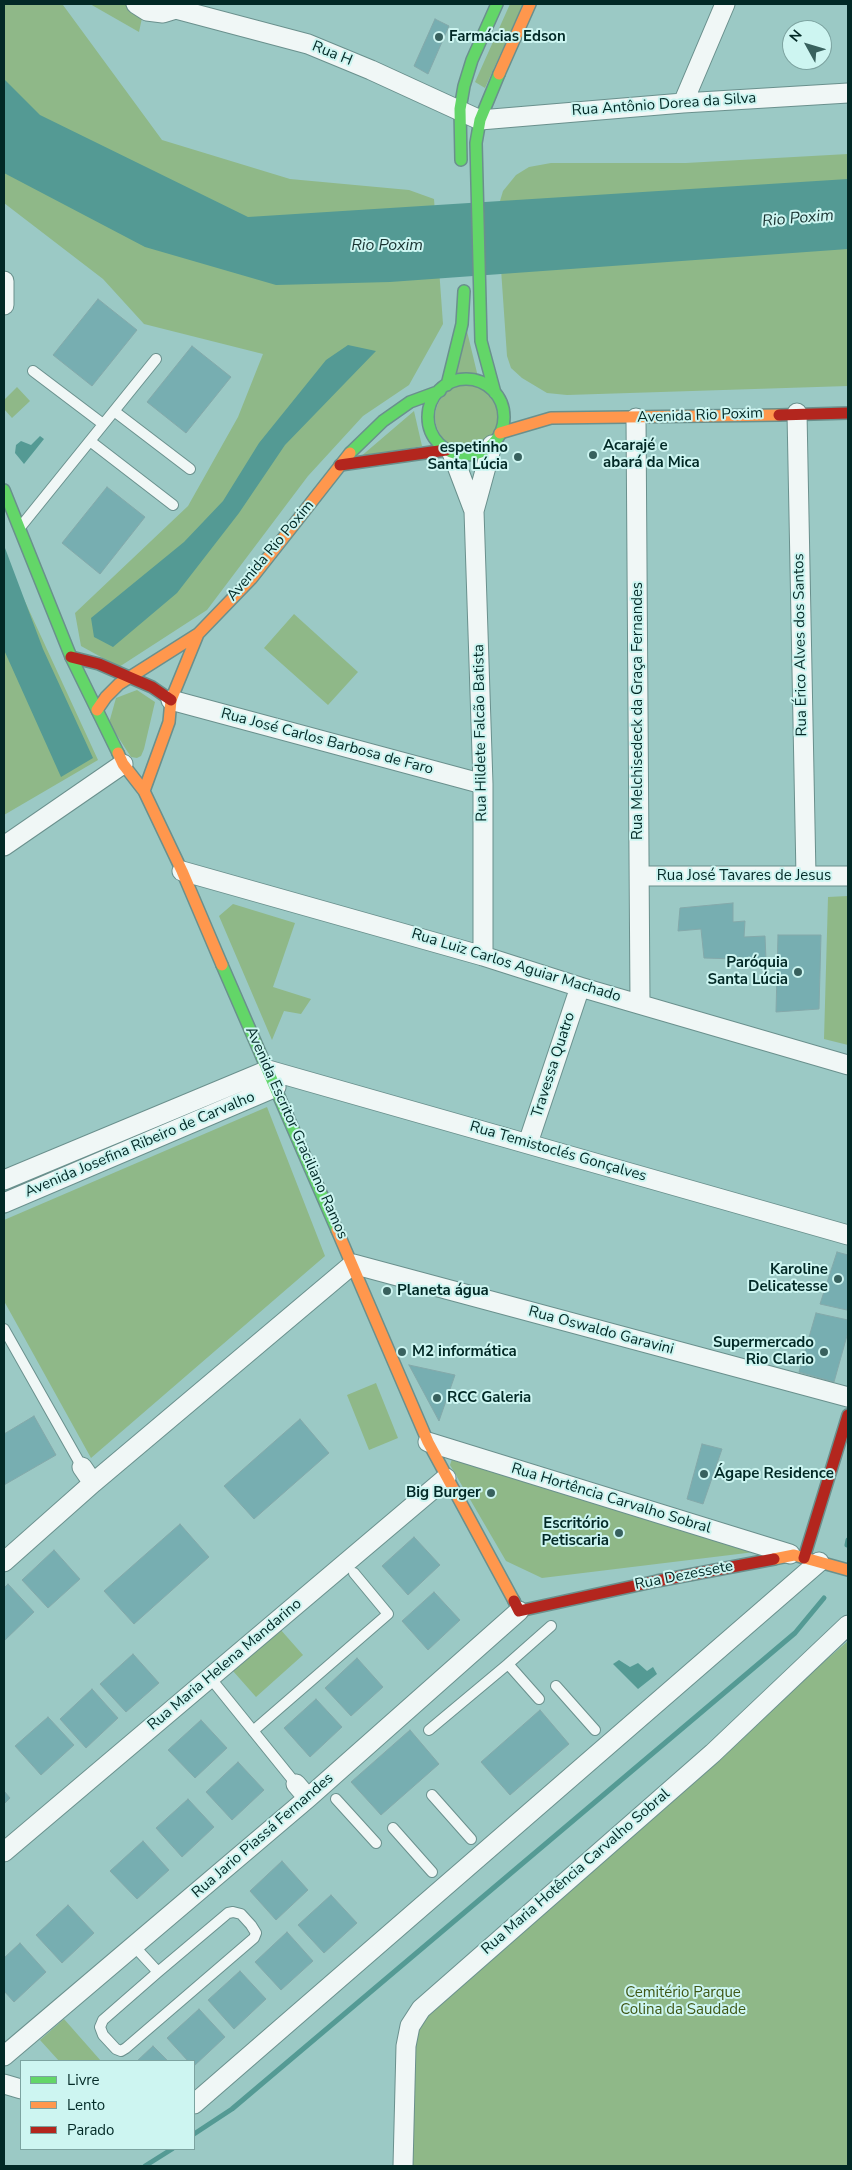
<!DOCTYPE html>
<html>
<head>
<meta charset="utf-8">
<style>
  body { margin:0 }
  #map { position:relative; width:852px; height:2170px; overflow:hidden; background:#9bc9c5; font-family:"Nunito Sans",sans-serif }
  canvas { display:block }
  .frame { position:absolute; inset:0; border:5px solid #022926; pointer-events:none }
  .legend { position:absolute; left:20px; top:2060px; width:175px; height:90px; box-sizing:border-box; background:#cdf5f1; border:1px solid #7ca3a0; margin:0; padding:6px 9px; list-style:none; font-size:15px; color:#022926 }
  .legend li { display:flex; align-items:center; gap:10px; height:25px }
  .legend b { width:25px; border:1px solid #7ca3a0 }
  .north { position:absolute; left:782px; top:20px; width:50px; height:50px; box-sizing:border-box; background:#cdf5f1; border:1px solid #7ca3a0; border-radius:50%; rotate:309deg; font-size:14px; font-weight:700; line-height:20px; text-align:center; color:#022926 }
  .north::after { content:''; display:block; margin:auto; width:18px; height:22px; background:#38615e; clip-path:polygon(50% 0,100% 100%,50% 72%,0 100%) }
</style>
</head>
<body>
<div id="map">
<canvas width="852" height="2170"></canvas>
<div class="frame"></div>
<ul class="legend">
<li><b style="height:6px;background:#63d668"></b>Livre</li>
<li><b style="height:6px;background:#ff974d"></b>Lento</li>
<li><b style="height:6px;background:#b3261e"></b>Parado</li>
</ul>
<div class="north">N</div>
</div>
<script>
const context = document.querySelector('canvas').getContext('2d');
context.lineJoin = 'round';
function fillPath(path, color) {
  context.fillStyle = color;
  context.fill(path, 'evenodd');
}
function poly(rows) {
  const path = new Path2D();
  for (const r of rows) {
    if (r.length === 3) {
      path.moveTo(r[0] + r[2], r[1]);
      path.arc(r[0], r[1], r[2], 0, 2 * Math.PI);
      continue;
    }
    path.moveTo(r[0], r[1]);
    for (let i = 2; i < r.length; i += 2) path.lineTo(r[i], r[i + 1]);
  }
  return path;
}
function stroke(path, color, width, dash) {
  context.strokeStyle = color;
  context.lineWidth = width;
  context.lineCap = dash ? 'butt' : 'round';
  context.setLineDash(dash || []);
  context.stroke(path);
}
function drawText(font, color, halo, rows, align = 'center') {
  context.font = font + ' "Nunito Sans",sans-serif';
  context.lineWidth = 4;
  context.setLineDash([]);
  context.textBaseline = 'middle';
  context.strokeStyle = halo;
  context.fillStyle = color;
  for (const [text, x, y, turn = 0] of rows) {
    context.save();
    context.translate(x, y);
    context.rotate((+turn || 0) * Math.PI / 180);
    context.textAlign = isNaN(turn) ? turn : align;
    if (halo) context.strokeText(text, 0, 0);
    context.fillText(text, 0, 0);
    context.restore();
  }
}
const green = poly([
  [4,4,63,5,162,140,290,179,409,190,434,199,443,324,409,385,363,416,308,476,207,610,119,667,81,646,75,613,188,506,238,417,263,354,144,324,103,279,4,203],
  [90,4,145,4,139,32],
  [510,4,523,4,485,88,475,82],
  [848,154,848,386,567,395,547,393,522,378,511,368,507,356,497,211,503,191,516,175,529,167,551,163,686,163],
  [466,327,478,377,450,376],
  [467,417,32],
  [17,387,30,401,12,418,4,409,4,400],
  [414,411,422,446,359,458],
  [4,556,98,760,4,815],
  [294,614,358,672,328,705,264,648],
  [137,690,155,702,144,749,141,756,137,758,131,757,109,723,116,698],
  [848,896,848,1045,824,1039,828,897],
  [233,904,295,923,273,987,311,999,301,1014,284,1011,272,1040,219,916],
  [267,1107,325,1256,91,1458,4,1301,4,1220],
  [376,1383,398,1438,369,1450,347,1395],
  [453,1456,763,1551,542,1578,506,1561,450,1465],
  [280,1629,303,1655,256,1697,233,1671],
  [848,1641,848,2166,410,2166,417,2013],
  [64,2019,101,2061,59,2061,40,2040]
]);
const water = poly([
  [4,79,40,115,248,217,848,179,848,249,390,282,276,285,145,247,4,173],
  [348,345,376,351,285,445,239,513,177,593,113,647,94,637,91,618,184,542,223,501,259,443,326,360],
  [40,436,44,439,24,464,15,453,16,445,21,441,31,445],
  [5,548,43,649,93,758,61,777,4,650],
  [619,1660,630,1667,638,1663,647,1671,653,1667,657,1674,638,1689,613,1664]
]);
const stream = poly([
  [847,1545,848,1540],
  [194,2134,232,2109,795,1633,824,1598],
  [145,2166,172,2149]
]);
const building = poly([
  [435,19,449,26,428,74,414,66,435,19],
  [98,299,137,330,92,386,53,355,98,299],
  [192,346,231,377,186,433,147,402,192,346],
  [107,487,145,517,100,574,62,543,107,487],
  [733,903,733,922,745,921,744,937,765,936,766,960,704,958,701,929,678,931,680,908,733,903],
  [778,935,821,935,819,1009,776,1012,778,935],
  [837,1252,848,1255,848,1305,847,1310,820,1304,837,1252],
  [816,1313,848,1320,848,1332,834,1382,799,1372,816,1313],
  [409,1365,455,1375,439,1421,409,1365],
  [34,1416,56,1455,4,1485,4,1434,34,1416],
  [300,1419,329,1453,254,1519,224,1486,300,1419],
  [702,1444,722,1449,703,1504,687,1499,702,1444],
  [180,1524,209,1557,134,1624,104,1591,180,1524],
  [414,1537,440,1565,408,1595,382,1566,414,1537],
  [54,1550,80,1579,48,1608,22,1580,54,1550],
  [8,1584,34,1612,4,1641,4,1588,8,1584],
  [434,1592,460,1620,428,1650,402,1621,434,1592],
  [133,1654,159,1683,126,1712,100,1684,133,1654],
  [357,1658,383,1687,351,1716,325,1688,357,1658],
  [92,1689,118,1718,86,1748,60,1719,92,1689],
  [316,1699,342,1727,310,1757,284,1728,316,1699],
  [540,1710,569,1744,510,1795,481,1762,540,1710],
  [48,1717,74,1745,41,1775,15,1746,48,1717],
  [201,1720,227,1748,195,1778,168,1750,201,1720],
  [410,1730,439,1764,381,1815,351,1782,410,1730],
  [238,1762,264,1790,232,1820,206,1792,238,1762],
  [4,1791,10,1798,4,1804,4,1791],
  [188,1799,214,1827,182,1857,156,1828,188,1799],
  [143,1841,169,1870,137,1899,110,1871,143,1841],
  [282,1861,308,1890,276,1920,250,1891,282,1861],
  [331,1895,357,1923,324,1953,298,1925,331,1895],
  [68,1905,94,1933,62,1963,36,1935,68,1905],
  [287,1932,313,1961,281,1990,255,1962,287,1932],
  [20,1943,46,1972,14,2002,4,1991,4,1958,20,1943],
  [240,1971,266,1999,234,2029,208,2000,240,1971],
  [199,2009,225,2037,194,2066,194,2061,188,2061,167,2038,199,2009],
  [153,2046,168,2061,137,2061,153,2046]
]);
const lane = poly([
  [33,371,103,424],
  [114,411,190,469],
  [90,441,173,505],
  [22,525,156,359],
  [4,1329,82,1467],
  [216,1685,296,1784],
  [556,1686,595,1730],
  [539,1699,508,1664,551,1626],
  [429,1730,508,1664],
  [253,1731,388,1614,354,1573],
  [432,1795,471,1839],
  [336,1799,376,1843],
  [393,1828,432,1872],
  [233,1912,241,1914,251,1925,256,1933,254,1938,126,2048,121,2051,116,2049,103,2035,100,2027,103,2020,158,1972,228,1913,233,1912],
  [134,1946,158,1972]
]);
const street = poly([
  [136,4,147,11,163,13,176,9],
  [176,9,308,44,371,70,480,120,683,103,848,93],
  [683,103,725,4],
  [4,281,4,305],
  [797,413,806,876],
  [636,418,640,1003],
  [452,453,474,511],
  [171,700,483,784],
  [4,846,123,764],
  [182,871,483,956,580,987,848,1065],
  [640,876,848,876],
  [483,956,483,784,474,511,492,445],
  [528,1143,580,987],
  [4,1180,268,1070,848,1235],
  [4,1203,276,1087],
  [428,1442,790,1554],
  [82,1467,93,1483],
  [4,1562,93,1483,353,1264,848,1397],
  [296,1784,308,1798],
  [4,1852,446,1478],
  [4,2056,308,1798,519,1611],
  [4,2084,21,2089],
  [194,2104,819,1562],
  [403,2166,406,2046,410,2026,421,2009,713,1753,848,1625]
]);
const fast = poly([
  [461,160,460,109,464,86,472,60,497,4],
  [466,417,38],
  [447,385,462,324,464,291],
  [495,393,481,341,476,143,480,120,499,74],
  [350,453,383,421,410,402,440,391],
  [4,490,71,657,118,753],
  [222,965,337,1230]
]);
const slow = poly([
  [499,74,530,4],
  [500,433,551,418,779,415],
  [97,710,106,697,119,684,198,634,251,579,350,453],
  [118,753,123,764,144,791,182,871,222,965],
  [144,791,169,722,171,700,198,634],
  [337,1230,428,1442,514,1601],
  [774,1559,794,1555,848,1570]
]);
const jam = poly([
  [779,415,848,413],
  [340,465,446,450],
  [71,657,99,664,152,687,171,700],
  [804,1558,848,1415],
  [514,1601,519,1611,657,1581,774,1559]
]);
const markers = [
  [439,37,5,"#38615e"],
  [593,455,5,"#38615e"],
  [518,457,5,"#38615e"],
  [798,972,5,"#38615e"],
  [838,1279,5,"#38615e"],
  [387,1291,5,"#38615e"],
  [402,1352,5,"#38615e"],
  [824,1352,5,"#38615e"],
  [437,1398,5,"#38615e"],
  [704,1474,5,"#38615e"],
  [491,1493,5,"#38615e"],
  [619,1533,5,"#38615e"]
];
const poiNames = [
  ["Farmácias Edson",449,37],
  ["Acarajé e",603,446],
  ["abará da Mica",603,463],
  ["espetinho",508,448,"right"],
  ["Santa Lúcia",508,465,"right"],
  ["Paróquia",788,963,"right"],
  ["Santa Lúcia",788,980,"right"],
  ["Karoline",828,1270,"right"],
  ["Delicatesse",828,1287,"right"],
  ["Planeta água",397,1291],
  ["Supermercado",814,1343,"right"],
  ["Rio Clario",814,1360,"right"],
  ["M2 informática",412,1352],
  ["RCC Galeria",447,1398],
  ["Ágape Residence",714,1474],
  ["Big Burger",481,1493,"right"],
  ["Escritório",609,1524,"right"],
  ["Petiscaria",609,1541,"right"]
];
const streetNames = [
  ["Rua H",332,54,22],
  ["Rua Antônio Dorea da Silva",664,105,-4],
  ["Avenida Rio Poxim",700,416,-2],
  ["Avenida Rio Poxim",271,551,-50],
  ["Rua Érico Alves dos Santos",801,645,-91],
  ["Rua Melchisedeck da Graça Fernandes",638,711,-90],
  ["Rua Hildete Falcão Batista",481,733,-91],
  ["Rua José Carlos Barbosa de Faro",327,742,15],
  ["Rua José Tavares de Jesus",744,876],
  ["Rua Luiz Carlos Aguiar Machado",516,966,17],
  ["Travessa Quatro",554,1065,-72],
  ["Avenida Escritor Graciliano Ramos",296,1133,66],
  ["Avenida Josefina Ribeiro de Carvalho",140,1145,-23],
  ["Rua Temistoclés Gonçalves",558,1152,16],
  ["Rua Oswaldo Garavini",601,1331,15],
  ["Rua Hortência Carvalho Sobral",611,1499,17],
  ["Rua Dezessete",684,1576,-11],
  ["Rua Maria Helena Mandarino",225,1665,-40],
  ["Rua Jario Piassá Fernandes",263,1836,-41],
  ["Rua Maria Hotência Carvalho Sobral",576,1872,-41]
];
const parkNames = [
  ["Cemitério Parque",683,1993],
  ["Colina da Saudade",683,2010]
];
const waterNames = [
  ["Rio Poxim",798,219,-5],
  ["Rio Poxim",387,246]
];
fillPath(green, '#8fb888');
fillPath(water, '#549a94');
stroke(stream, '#549a94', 5);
fillPath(building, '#77aeb1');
stroke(building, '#84a9aa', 1);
stroke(lane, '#6a908d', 12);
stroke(street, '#6a908d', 21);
stroke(fast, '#6a908d', 14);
stroke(slow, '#6a908d', 14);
stroke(jam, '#6a908d', 14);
stroke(lane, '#f0f7f6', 10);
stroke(street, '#f0f7f6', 19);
stroke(fast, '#63d668', 11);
stroke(slow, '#ff974d', 11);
stroke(jam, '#b3261e', 11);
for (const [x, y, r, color] of markers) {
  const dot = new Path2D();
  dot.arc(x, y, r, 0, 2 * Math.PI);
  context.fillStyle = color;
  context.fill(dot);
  stroke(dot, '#cdf5f1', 2);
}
drawText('bold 15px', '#022926', '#cdf5f1', poiNames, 'left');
drawText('15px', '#022926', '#cdf5f1', streetNames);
drawText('15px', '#3e5614', '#cdf5f1', parkNames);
drawText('italic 16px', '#1a3331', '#cdf5f1', waterNames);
</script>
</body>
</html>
